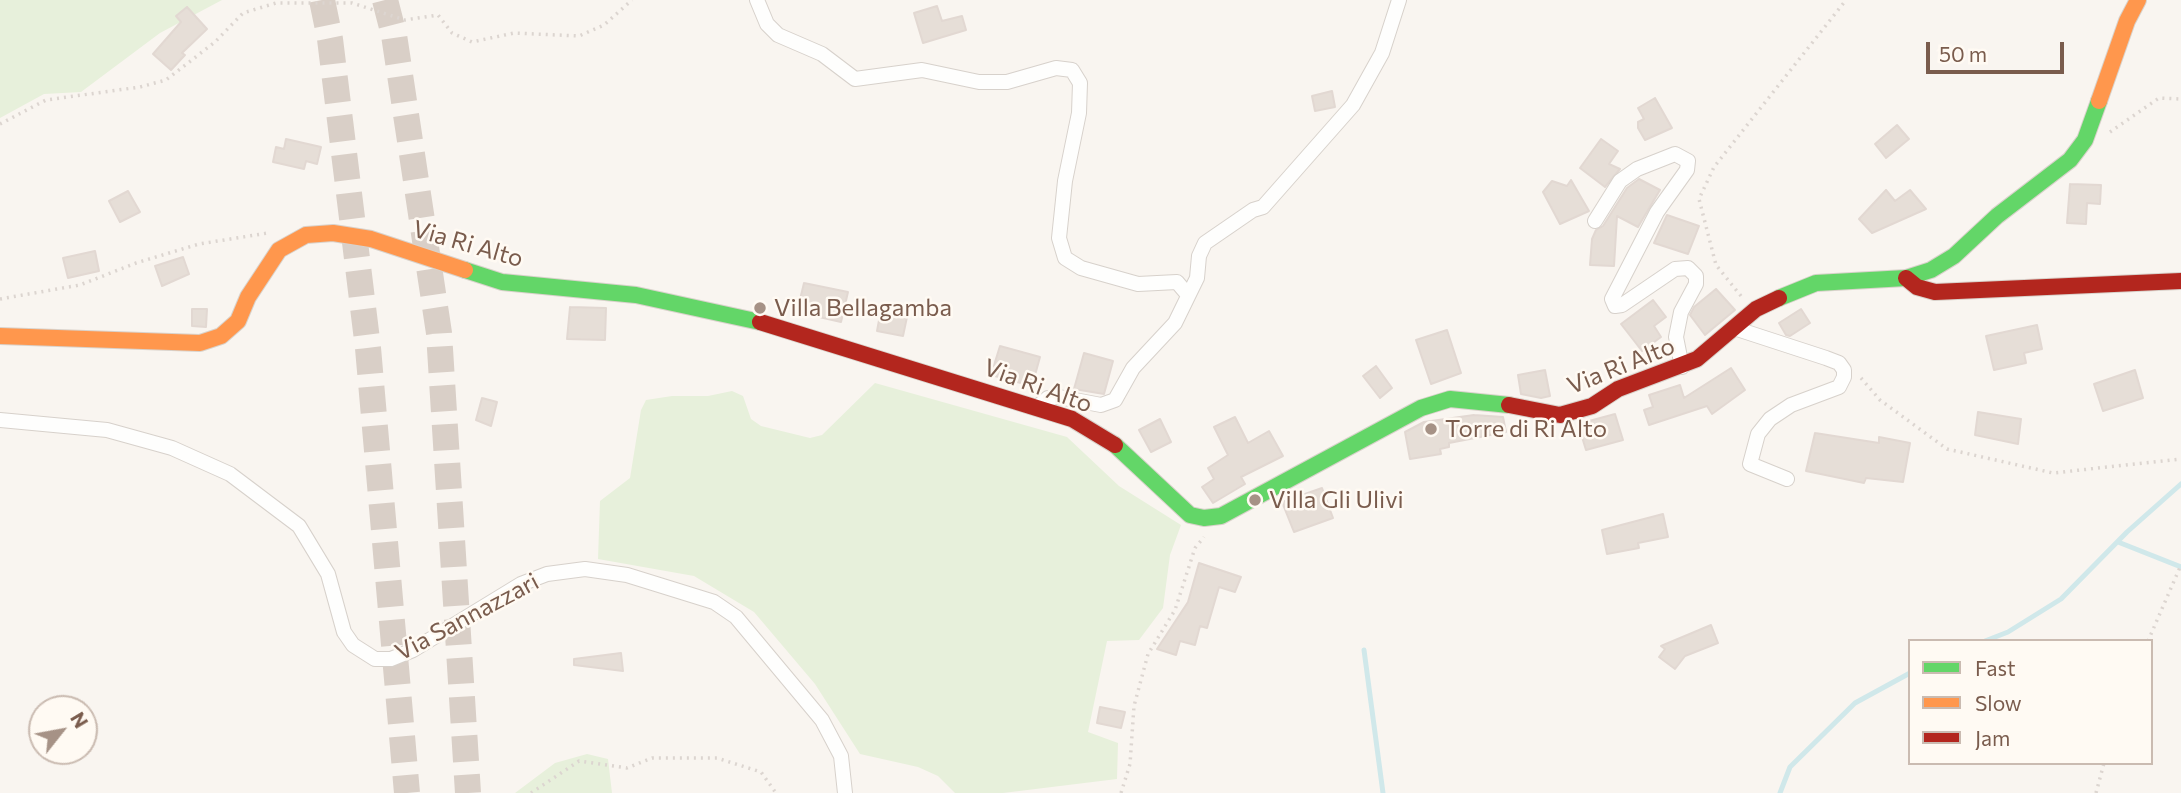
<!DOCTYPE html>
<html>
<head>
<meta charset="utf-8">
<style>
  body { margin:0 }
  #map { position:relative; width:2181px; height:793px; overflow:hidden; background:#f9f5f0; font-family:Commissioner,sans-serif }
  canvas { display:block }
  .legend { position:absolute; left:1908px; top:639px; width:245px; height:126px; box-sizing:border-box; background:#fffaf3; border:2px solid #cabbb1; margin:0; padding:9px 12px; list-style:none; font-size:21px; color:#7a5c4d }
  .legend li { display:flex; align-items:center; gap:14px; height:35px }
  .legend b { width:35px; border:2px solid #cabbb1 }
  .north { position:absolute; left:28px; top:695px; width:70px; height:70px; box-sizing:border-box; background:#fffaf3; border:2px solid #cabbb1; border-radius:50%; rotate:59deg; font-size:19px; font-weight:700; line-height:28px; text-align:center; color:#7a5c4d }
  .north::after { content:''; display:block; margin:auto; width:24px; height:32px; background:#a69286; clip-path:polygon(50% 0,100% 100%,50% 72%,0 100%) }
  .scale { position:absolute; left:1926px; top:42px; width:138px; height:32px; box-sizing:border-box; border:4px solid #7a5c4d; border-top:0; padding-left:9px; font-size:21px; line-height:24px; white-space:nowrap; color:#7a5c4d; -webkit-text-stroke:5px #fffaf3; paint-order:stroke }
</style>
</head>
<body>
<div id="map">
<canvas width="2181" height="793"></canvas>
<ul class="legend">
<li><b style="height:9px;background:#63d668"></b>Fast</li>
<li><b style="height:9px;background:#ff974d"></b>Slow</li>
<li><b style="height:9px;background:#b3261e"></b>Jam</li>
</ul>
<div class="north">N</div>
<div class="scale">50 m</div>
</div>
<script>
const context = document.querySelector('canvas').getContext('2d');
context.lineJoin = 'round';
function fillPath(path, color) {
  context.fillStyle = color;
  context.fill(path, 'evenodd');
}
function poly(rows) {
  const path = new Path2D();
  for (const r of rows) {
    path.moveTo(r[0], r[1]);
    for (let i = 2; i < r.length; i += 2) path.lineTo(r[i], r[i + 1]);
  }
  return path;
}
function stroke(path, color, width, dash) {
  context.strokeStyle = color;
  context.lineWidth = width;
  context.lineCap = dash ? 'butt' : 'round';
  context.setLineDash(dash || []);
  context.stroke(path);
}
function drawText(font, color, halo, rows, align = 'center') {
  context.font = font + ' Commissioner,sans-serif';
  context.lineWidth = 5;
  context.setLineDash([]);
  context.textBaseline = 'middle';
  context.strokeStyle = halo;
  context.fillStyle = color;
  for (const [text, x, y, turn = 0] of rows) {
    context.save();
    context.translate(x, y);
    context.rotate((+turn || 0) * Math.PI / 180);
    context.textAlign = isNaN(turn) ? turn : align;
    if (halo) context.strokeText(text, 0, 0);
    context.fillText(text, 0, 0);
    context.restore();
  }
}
const green = poly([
  [0,0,222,0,160,33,81,92,44,94,0,118],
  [875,383,1067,437,1119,486,1181,525,1170,555,1163,608,1139,640,1107,641,1088,732,1118,743,1117,779,1003,793,955,793,938,776,918,767,860,754,815,684,754,612,694,576,598,559,600,501,630,478,641,410,646,400,672,396,708,396,732,391,743,396,751,419,761,426,810,438,822,435],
  [587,754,608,759,612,793,515,793,555,763]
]);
const stream = poly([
  [2118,542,2181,567],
  [1985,641,2008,632,2061,599,2127,532,2181,484],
  [1364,650,1383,793],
  [1780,793,1790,767,1855,703,1910,673]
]);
const building = poly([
  [937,6,942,21,962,16,966,30,923,43,914,13,937,6],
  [187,7,207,29,182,53,185,55,171,70,153,54,181,22,176,16,187,7],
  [1332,91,1335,107,1315,111,1312,96,1332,91],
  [1655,98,1672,128,1645,140,1638,128,1638,122,1644,119,1638,108,1655,98],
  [1897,125,1909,139,1886,158,1875,144,1897,125],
  [286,139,321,147,317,164,306,161,304,169,273,162,276,147,284,149,286,139],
  [1601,139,1618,151,1609,164,1620,169,1605,187,1580,168,1601,139],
  [1639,179,1660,190,1638,227,1617,216,1614,266,1590,265,1592,239,1596,230,1603,226,1627,188,1639,179],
  [1571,180,1589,211,1560,224,1543,192,1552,181,1567,186,1571,180],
  [2070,184,2101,185,2100,204,2087,203,2086,224,2067,223,2070,184],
  [1886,190,1895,201,1910,190,1926,209,1872,233,1859,219,1886,190],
  [128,191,140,212,120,222,109,201,128,191],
  [1667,215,1699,226,1688,254,1654,243,1667,215],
  [95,251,99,271,68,278,63,258,95,251],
  [183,257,189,274,162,286,155,266,183,257],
  [804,283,848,292,841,322,797,312,804,283],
  [1716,289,1735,310,1705,335,1690,315,1694,307,1716,289],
  [1653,300,1666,317,1654,326,1661,337,1642,351,1621,324,1653,300],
  [570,307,606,308,605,340,567,339,570,307],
  [192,309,207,309,206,327,192,326,192,309],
  [1801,309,1810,323,1790,336,1786,335,1779,323,1801,309],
  [892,314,907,317,903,336,877,331,880,315,891,317,892,314],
  [2037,325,2042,349,2024,353,2026,363,1994,370,1986,336,2037,325],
  [1447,330,1461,373,1431,384,1416,340,1447,330],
  [1000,346,1040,357,1032,386,991,375,1000,346],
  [1084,353,1113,361,1104,394,1074,389,1084,353],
  [1376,366,1392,388,1380,398,1363,376,1376,366],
  [1731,368,1745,390,1712,414,1707,406,1649,425,1644,410,1653,407,1649,395,1680,385,1684,398,1731,368],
  [1545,370,1550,396,1541,398,1521,394,1518,375,1545,370],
  [2135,370,2143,398,2103,411,2094,384,2135,370],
  [482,398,497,402,491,426,476,420,482,398],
  [1978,412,2021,419,2018,444,1975,435,1978,412],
  [1615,414,1623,440,1586,450,1578,424,1615,414],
  [1474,415,1503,417,1506,432,1449,443,1449,447,1440,449,1441,454,1410,459,1405,432,1424,422,1474,415],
  [1235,417,1248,443,1269,431,1283,456,1241,477,1245,484,1213,503,1202,487,1214,479,1208,468,1228,455,1214,427,1235,417],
  [1160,419,1171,442,1151,452,1139,430,1160,419],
  [1815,433,1879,443,1879,437,1910,443,1903,482,1866,478,1864,483,1806,471,1815,433],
  [1322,488,1333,518,1294,532,1282,502,1322,488],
  [1663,514,1668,537,1638,543,1639,548,1607,554,1602,530,1663,514],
  [1199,563,1241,577,1235,592,1219,587,1207,628,1200,626,1195,645,1180,641,1176,655,1157,649,1188,602,1199,563],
  [1711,625,1718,643,1685,656,1675,669,1659,657,1665,649,1661,646,1711,625],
  [621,653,623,671,574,665,574,659,621,653],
  [1100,707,1125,712,1121,728,1097,723,1100,707]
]);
const highwayTunnel = poly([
  [322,0,330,39,368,348,407,793],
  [385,0,394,35,439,333,468,793]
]);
const path = poly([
  [0,124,46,100,140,87,166,80,215,42,243,13,276,3,352,3,405,20,438,15,452,33,472,42,514,33,579,36,604,25,632,0],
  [2110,132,2159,98,2181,99],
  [1741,296,1716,265,1699,199,1714,167,1846,0],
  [0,299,80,285,136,263,199,244,268,233],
  [1861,378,1880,400,1947,449,2053,473,2181,459],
  [2148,641,2181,565],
  [531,793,579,761,627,768,652,758,717,758,761,772,776,793],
  [1121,793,1130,764,1134,706,1148,654,1175,610,1195,548,1204,537],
  [2096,793,2104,763]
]);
const street = poly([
  [757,0,767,24,778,35,822,54,855,79,922,70,979,82,1007,82,1056,68,1072,70,1080,83,1079,113,1065,181,1059,238,1065,258,1081,268,1138,284,1177,282,1188,295],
  [1595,221,1620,181,1637,169,1675,154,1688,161,1687,170,1657,212,1612,299,1615,306,1622,305,1675,269,1688,268,1696,276,1696,284,1681,312,1676,337,1682,367],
  [1734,328,1826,358,1839,363,1844,370,1844,377,1839,387,1791,405,1770,419,1758,434,1750,464,1787,479],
  [1037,407,1048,398,1059,397,1101,405,1115,400,1133,368,1175,323,1197,278,1199,256,1205,243,1253,210,1263,207,1353,105,1382,53,1399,0],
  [0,420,107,430,172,448,230,474,299,526,328,574,344,632,353,645,375,659,391,659,413,650,521,584,547,574,585,569,627,575,714,602,736,617,822,720,841,756,845,793]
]);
const fast = poly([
  [465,270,502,282,636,295,760,322],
  [1779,298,1816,283,1906,278,1931,270,1954,256,1997,216,2070,160,2085,140,2099,101],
  [1115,445,1190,515,1204,518,1221,516,1421,408,1450,399,1509,405]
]);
const slow = poly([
  [2099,101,2127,21,2138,0],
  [0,336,200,343,221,336,238,321,248,297,279,250,306,235,333,233,371,239,465,270]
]);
const jam = poly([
  [1906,278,1917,287,1935,292,2181,281],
  [760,322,1072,419,1115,445],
  [1509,405,1560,415,1592,406,1618,389,1697,359,1756,309,1779,298]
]);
const markers = [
  [760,308,7,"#a69286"],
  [1431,429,7,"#a69286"],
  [1255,500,7,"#a69286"]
];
const streetNames = [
  ["Via Ri Alto",468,244,16],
  ["Via Ri Alto",1621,366,-22],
  ["Via Ri Alto",1038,386,20],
  ["Via Sannazzari",467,617,-28]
];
const poiNames = [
  ["Villa Bellagamba",774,308],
  ["Torre di Ri Alto",1445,429],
  ["Villa Gli Ulivi",1269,500]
];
fillPath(green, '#e7f0db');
stroke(stream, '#d0e8ea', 5);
fillPath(building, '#e6ded7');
stroke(building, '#e2d8d2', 2);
stroke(highwayTunnel, '#d9cfc7', 26, [26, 13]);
stroke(street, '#d7d1cb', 16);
stroke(fast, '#d9d2cb', 18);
stroke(slow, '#d9d2cb', 18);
stroke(jam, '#d9d2cb', 18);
stroke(path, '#dcd5d0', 3.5, [2, 5]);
stroke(street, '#fefefd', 14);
stroke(fast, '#63d668', 16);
stroke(slow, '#ff974d', 16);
stroke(jam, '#b3261e', 16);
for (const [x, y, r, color] of markers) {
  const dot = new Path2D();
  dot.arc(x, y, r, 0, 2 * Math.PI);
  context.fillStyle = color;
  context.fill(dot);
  stroke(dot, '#fffaf3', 2.5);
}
drawText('24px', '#7a5c4d', '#fffaf3', streetNames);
drawText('24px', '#7a5c4d', '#fffaf3', poiNames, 'left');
</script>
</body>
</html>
